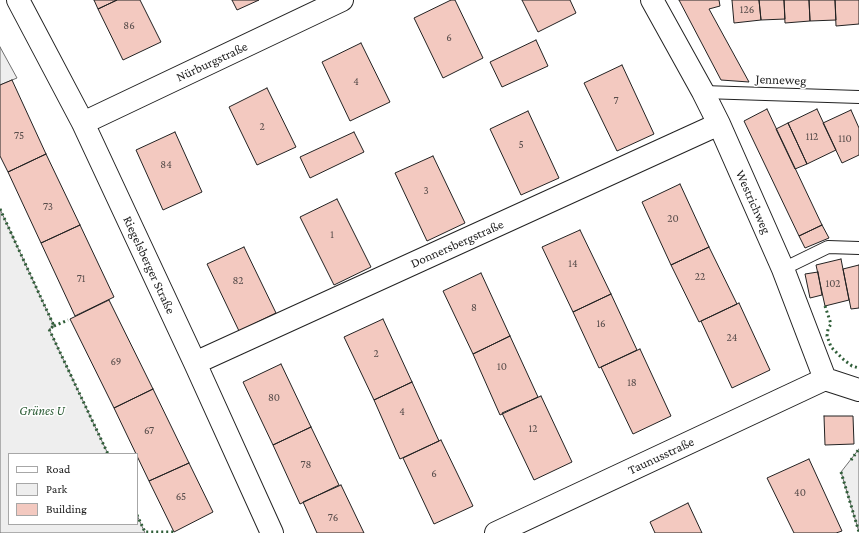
<!DOCTYPE html>
<html>
<head>
<meta charset="utf-8">
<style>
  body { margin:0 }
  #map { position:relative; width:859px; height:533px; overflow:hidden; background:#fff; font-family:"Crimson Pro",serif }
  canvas { display:block }
  .legend { position:absolute; left:8px; top:453px; width:130px; height:72px; box-sizing:border-box; background:#fff; border:1px solid #a7a7a7; margin:0; padding:5px 7px; list-style:none; font-size:12px; color:#222 }
  .legend li { display:flex; align-items:center; gap:8px; height:20px }
  .legend b { width:20px; border:1px solid #a7a7a7 }
</style>
</head>
<body>
<div id="map">
<canvas width="859" height="533"></canvas>
<ul class="legend">
<li><b style="height:5px;background:#fff"></b>Road</li>
<li><b style="height:11px;background:#eee"></b>Park</li>
<li><b style="height:11px;background:#f3c9c0"></b>Building</li>
</ul>
</div>
<script>
const context = document.querySelector('canvas').getContext('2d');
context.lineJoin = 'round';
function fillPath(path, color) {
  context.fillStyle = color;
  context.fill(path, 'evenodd');
}
function poly(rows) {
  const path = new Path2D();
  for (const r of rows) {
    path.moveTo(r[0], r[1]);
    for (let i = 2; i < r.length; i += 2) path.lineTo(r[i], r[i + 1]);
  }
  return path;
}
function stroke(path, color, width, dash) {
  context.strokeStyle = color;
  context.lineWidth = width;
  context.lineCap = dash ? 'butt' : 'round';
  context.setLineDash(dash || []);
  context.stroke(path);
}
function drawText(font, color, halo, rows, align = 'center') {
  context.font = font + ' "Crimson Pro",serif';
  context.lineWidth = 3;
  context.setLineDash([]);
  context.textBaseline = 'middle';
  context.strokeStyle = halo;
  context.fillStyle = color;
  for (const [text, x, y, turn = 0] of rows) {
    context.save();
    context.translate(x, y);
    context.rotate((+turn || 0) * Math.PI / 180);
    context.textAlign = isNaN(turn) ? turn : align;
    if (halo) context.strokeText(text, 0, 0);
    context.fillText(text, 0, 0);
    context.restore();
  }
}
const green = poly([
  [0,47,17,78,0,85,0,47],
  [0,209,54,326,49,329,108,454,9,454,9,524,137,524,137,515,145,533,0,533,0,209],
  [859,449,859,532,841,472,859,449]
]);
const building = poly([
  [94,0,117,0,98,9,94,0],
  [117,0,140,0,161,42,123,60,98,9,117,0],
  [232,0,259,0,237,10,232,0],
  [451,0,455,0,483,58,443,78,414,18,451,0],
  [522,0,570,0,576,13,538,32,522,0],
  [679,0,719,0,720,6,709,9,749,82,721,80,679,0],
  [732,0,759,0,761,20,734,23,732,0],
  [759,0,784,0,785,19,761,20,759,0],
  [784,0,809,0,810,21,785,23,784,0],
  [809,0,835,0,836,20,810,21,809,0],
  [835,0,859,0,859,24,836,26,835,0],
  [536,40,548,66,502,87,490,62,536,40],
  [361,43,390,102,350,121,322,62,361,43],
  [622,65,654,134,617,151,584,83,622,65],
  [12,80,46,154,8,172,0,156,0,85,12,80],
  [267,88,296,147,257,165,229,107,267,88],
  [767,109,822,225,799,236,744,121,767,109],
  [817,109,836,150,807,164,788,123,817,109],
  [851,110,859,128,859,155,842,163,823,123,851,110],
  [528,111,559,178,521,195,490,129,528,111],
  [788,123,807,164,795,169,776,129,788,123],
  [175,132,202,192,163,210,136,150,175,132],
  [354,132,364,152,310,178,300,157,354,132],
  [46,154,80,225,41,243,8,172,46,154],
  [433,156,465,223,427,241,395,173,433,156],
  [680,184,709,247,671,265,642,202,680,184],
  [337,199,371,267,334,285,300,217,337,199],
  [80,225,114,297,75,316,41,243,80,225],
  [822,225,829,238,805,248,799,236,822,225],
  [580,230,611,294,573,312,542,247,580,230],
  [244,247,276,313,239,331,207,264,244,247],
  [709,247,737,304,699,322,671,265,709,247],
  [841,259,849,300,825,306,816,265,841,259],
  [859,265,859,308,851,309,843,269,859,265],
  [818,272,822,295,810,298,805,274,818,272],
  [481,273,510,336,473,354,443,291,481,273],
  [611,294,637,350,599,368,573,312,611,294],
  [109,300,153,389,114,408,70,319,109,300],
  [739,303,770,370,732,388,701,321,739,303],
  [383,319,412,382,374,400,344,337,383,319],
  [510,336,538,397,500,415,473,354,510,336],
  [640,349,671,416,633,434,601,367,640,349],
  [281,364,311,427,273,445,243,382,281,364],
  [412,382,439,441,400,459,374,400,412,382],
  [153,389,189,463,149,481,114,408,153,389],
  [541,396,572,462,534,480,502,413,541,396],
  [824,416,853,416,854,444,825,445,824,416],
  [311,427,339,485,300,504,273,445,311,427],
  [441,440,473,506,434,524,403,458,441,440],
  [809,459,842,531,836,533,794,533,767,478,809,459],
  [189,463,213,512,174,532,149,481,189,463],
  [341,485,364,533,317,533,303,502,341,485],
  [688,503,702,533,655,533,650,522,688,503]
]);
const service = poly([
  [703,92,859,97],
  [783,269,828,247,859,248]
]);
const minor = poly([
  [18,0,83,123,195,363,272,533],
  [652,0,703,92,719,124,783,269,825,379,859,390],
  [83,123,342,0],
  [195,363,719,124],
  [496,533,825,379]
]);
const hedge = poly([
  [0,209,54,326,49,329,108,454],
  [825,306,831,324,828,329,827,336,831,347,844,360,852,366,859,368],
  [54,326,68,320],
  [851,460,859,449],
  [841,472,859,532],
  [137,515,145,532,174,532]
]);
const numberNames = [
  ["126",747,10],
  ["86",129,26],
  ["6",449,38],
  ["4",356,82],
  ["7",616,101],
  ["2",262,127],
  ["75",19,136],
  ["112",812,137],
  ["110",845,139],
  ["5",521,145],
  ["84",166,165],
  ["3",426,191],
  ["73",48,207],
  ["20",673,219],
  ["1",332,235],
  ["14",573,264],
  ["22",700,277],
  ["71",81,279],
  ["82",238,281],
  ["102",833,284],
  ["8",474,308],
  ["16",601,324],
  ["24",732,338],
  ["2",376,354],
  ["69",116,362],
  ["10",502,367],
  ["18",632,383],
  ["80",274,398],
  ["4",402,412],
  ["12",533,429],
  ["67",149,431],
  ["78",306,465],
  ["6",434,474],
  ["40",800,493],
  ["65",181,497],
  ["76",333,518]
];
const streetNames = [
  ["Nürburgstraße",212,62,-25],
  ["Jenneweg",781,80,2],
  ["Westrichweg",753,202,66],
  ["Donnersbergstraße",457,244,-24],
  ["Riegelsberger Straße",149,265,65],
  ["Taunusstraße",661,456,-25]
];
const parkNames = [
  ["Grünes U",42,411]
];
fillPath(green, '#eee');
stroke(green, '#6f6f6f', 1);
fillPath(building, '#f3c9c0');
stroke(building, '#222', 1);
stroke(service, '#222', 14);
stroke(minor, '#222', 24);
stroke(service, '#fff', 12);
stroke(minor, '#fff', 22);
stroke(hedge, '#2f5e38', 3, [2, 3]);
drawText('11px', '#564c4a', null, numberNames);
drawText('13px', '#222', '#fff', streetNames);
drawText('italic 13px', '#2f5e38', '#fff', parkNames);
</script>
</body>
</html>
